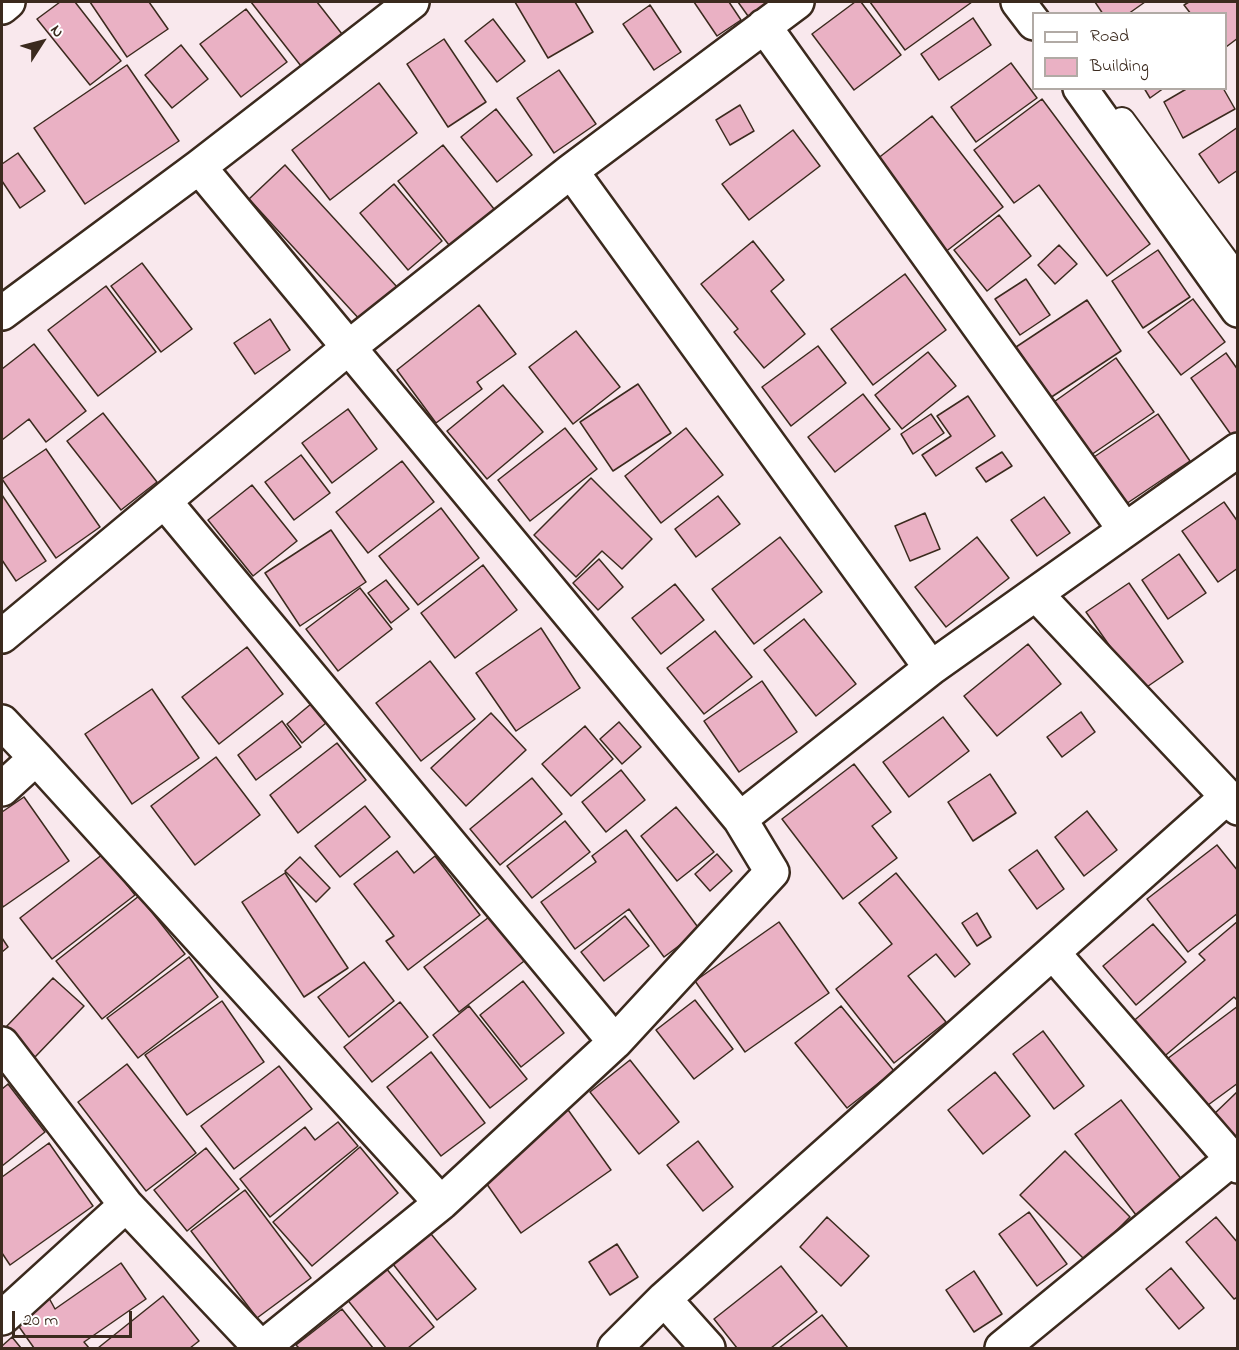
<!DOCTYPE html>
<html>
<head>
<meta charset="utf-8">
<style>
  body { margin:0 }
  #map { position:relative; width:1239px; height:1350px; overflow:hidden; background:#f9e8ed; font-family:"Indie Flower",sans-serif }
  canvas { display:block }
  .frame { position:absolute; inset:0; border:3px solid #3b2a1e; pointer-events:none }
  .legend { position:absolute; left:1032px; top:12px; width:195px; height:78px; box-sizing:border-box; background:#fff; border:2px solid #b1aaa5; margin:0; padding:8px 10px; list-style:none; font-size:18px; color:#3b2a1e }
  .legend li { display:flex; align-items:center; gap:12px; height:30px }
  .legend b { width:30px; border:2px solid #b1aaa5 }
  .north { position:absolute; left:12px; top:12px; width:60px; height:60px; -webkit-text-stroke:4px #fff; paint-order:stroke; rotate:54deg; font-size:16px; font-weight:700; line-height:24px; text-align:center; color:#3b2a1e }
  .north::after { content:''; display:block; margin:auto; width:21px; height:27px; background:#3b2a1e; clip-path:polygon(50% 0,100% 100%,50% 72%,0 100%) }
  .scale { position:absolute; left:12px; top:1311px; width:120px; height:27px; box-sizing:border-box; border:3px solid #3b2a1e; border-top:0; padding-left:8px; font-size:18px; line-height:21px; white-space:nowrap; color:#3b2a1e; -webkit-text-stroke:4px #fff; paint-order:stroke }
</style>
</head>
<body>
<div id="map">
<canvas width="1239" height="1350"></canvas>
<div class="frame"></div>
<ul class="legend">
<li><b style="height:8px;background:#fff"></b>Road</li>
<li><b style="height:16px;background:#eab1c4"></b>Building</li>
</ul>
<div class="north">N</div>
<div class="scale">20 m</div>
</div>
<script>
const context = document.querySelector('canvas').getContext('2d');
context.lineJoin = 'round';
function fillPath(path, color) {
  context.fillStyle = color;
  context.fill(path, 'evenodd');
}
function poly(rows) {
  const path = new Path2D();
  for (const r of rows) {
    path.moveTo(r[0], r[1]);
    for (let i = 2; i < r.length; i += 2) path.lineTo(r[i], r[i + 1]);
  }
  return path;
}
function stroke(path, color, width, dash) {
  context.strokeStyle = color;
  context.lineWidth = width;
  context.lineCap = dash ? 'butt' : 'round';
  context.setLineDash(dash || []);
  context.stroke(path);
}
const building = poly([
  [60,2,75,2,121,61,90,85,37,19,60,2],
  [90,2,149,2,168,29,127,57,90,2],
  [251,2,317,2,342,34,301,66,251,2],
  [515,2,575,2,593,32,548,58,515,2],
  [694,2,729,2,741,20,717,36,694,2],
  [738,2,769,2,748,16,738,2],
  [855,2,861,2,901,55,854,90,812,34,855,2],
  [870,2,972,2,905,50,870,2],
  [1095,2,1145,2,1128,14,1103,14,1095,2],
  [1189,2,1238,2,1238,38,1226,47,1226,14,1191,14,1184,5,1189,2],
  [650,5,681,52,654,70,623,24,650,5],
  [246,9,287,62,241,97,200,44,246,9],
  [973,18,991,45,939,80,921,54,973,18],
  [493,19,525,61,497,82,465,41,493,19],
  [444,39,486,102,448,127,407,64,444,39],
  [181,45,208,79,172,108,145,75,181,45],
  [1011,63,1037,98,976,142,951,107,1011,63],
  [127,65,179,141,85,204,34,128,127,65],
  [559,70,596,124,554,153,517,98,559,70],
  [379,83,417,133,330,200,292,150,379,83],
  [1144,88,1164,88,1150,98,1144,88],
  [1188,88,1223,88,1235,109,1183,138,1164,102,1188,88],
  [1042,99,1150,244,1107,276,1039,185,1014,203,974,150,1042,99],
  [740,105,754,131,730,145,716,120,740,105],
  [496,109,532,155,497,182,461,137,496,109],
  [932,116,1003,207,944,253,872,163,932,116],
  [1238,127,1238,170,1219,183,1199,154,1238,127],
  [793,130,820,166,749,220,722,184,793,130],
  [443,145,502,219,457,255,398,181,443,145],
  [18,153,45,191,20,208,2,181,2,164,18,153],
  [285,165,398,288,362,322,249,199,285,165],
  [394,184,442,241,408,270,360,213,394,184],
  [999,215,1031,256,987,291,954,250,999,215],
  [753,241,784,280,771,291,805,334,764,368,734,332,738,329,701,284,753,241],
  [1059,245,1077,264,1055,284,1038,265,1059,245],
  [1158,250,1190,297,1143,328,1112,281,1158,250],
  [142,263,192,329,161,352,111,286,142,263],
  [905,274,946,330,873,385,831,329,905,274],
  [1026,279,1050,315,1020,335,995,299,1026,279],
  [106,286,156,352,98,396,48,330,106,286],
  [1193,299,1225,342,1181,375,1148,332,1193,299],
  [1087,300,1121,351,1050,398,1016,347,1087,300],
  [479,305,516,354,477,382,482,389,436,423,397,370,479,305],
  [270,319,290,350,255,374,234,343,270,319],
  [576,331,620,387,573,424,529,367,576,331],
  [34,344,86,411,46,442,29,419,2,440,2,369,34,344],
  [818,346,846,383,791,426,762,387,818,346],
  [928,352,956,386,902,429,875,395,928,352],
  [1226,353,1238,370,1238,432,1232,436,1191,378,1226,353],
  [1116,358,1154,412,1088,457,1051,404,1116,358],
  [638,384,671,433,613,471,580,422,638,384],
  [503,385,543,432,487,479,447,431,503,385],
  [863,394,890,429,835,472,808,437,863,394],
  [968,396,995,436,936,476,922,455,951,436,937,416,968,396],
  [348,409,377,449,332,483,302,443,348,409],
  [103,413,157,482,121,510,67,441,103,413],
  [931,414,944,433,913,454,901,434,931,414],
  [1158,414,1190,461,1120,508,1088,461,1158,414],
  [565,428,597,469,530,521,498,480,565,428],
  [686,428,723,475,661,523,625,476,686,428],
  [46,449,100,527,56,558,2,479,46,449],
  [1002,452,1012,466,986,482,976,468,1002,452],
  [301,455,330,493,294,520,265,482,301,455],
  [402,461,434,502,368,553,336,512,402,461],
  [591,478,652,539,622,569,602,551,576,577,534,535,591,478],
  [252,485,297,541,253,576,208,520,252,485],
  [2,495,46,561,16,581,2,560,2,495],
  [718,496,740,524,696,557,675,529,718,496],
  [1044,497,1070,533,1037,556,1011,520,1044,497],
  [1224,502,1238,522,1238,568,1218,582,1182,531,1224,502],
  [441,508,479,558,418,605,379,556,441,508],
  [925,513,940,549,910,561,895,526,925,513],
  [331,530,366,582,300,626,265,573,331,530],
  [780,537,822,592,754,644,712,589,780,537],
  [977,537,1009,578,946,627,915,587,977,537],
  [1179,554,1206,593,1168,619,1142,580,1179,554],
  [599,559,623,587,598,610,573,583,599,559],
  [483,565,517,610,455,658,421,613,483,565],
  [386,580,409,609,391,623,368,593,386,580],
  [1129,583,1183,662,1141,691,1086,612,1129,583],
  [675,584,704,620,661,654,632,618,675,584],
  [360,588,392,629,338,671,306,629,360,588],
  [804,619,856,684,816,716,764,650,804,619],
  [541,628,580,688,516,731,476,673,541,628],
  [715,631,752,677,704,714,667,668,715,631],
  [1028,644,1061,684,997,736,964,696,1028,644],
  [247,647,283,694,219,744,182,697,247,647],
  [430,661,475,719,421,761,376,703,430,661],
  [762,681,797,732,739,772,704,721,762,681],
  [152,689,199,758,132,804,85,734,152,689],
  [311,704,326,723,302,743,287,724,311,704],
  [1081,712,1095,732,1062,757,1047,737,1081,712],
  [491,713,526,750,466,806,431,768,491,713],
  [943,717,969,751,909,797,883,762,943,717],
  [282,721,301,747,256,780,238,755,282,721],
  [619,722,641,747,622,764,600,739,619,722],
  [585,726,613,759,571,796,542,764,585,726],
  [337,743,366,780,298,833,270,795,337,743],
  [216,757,260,815,195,865,151,806,216,757],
  [854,764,891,812,872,826,897,858,843,899,782,819,854,764],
  [621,770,645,800,606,832,582,802,621,770],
  [990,774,1016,813,973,841,948,802,990,774],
  [532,778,562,814,500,865,470,829,532,778],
  [24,797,69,861,3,907,2,904,2,812,24,797],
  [365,806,390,837,340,877,315,846,365,806],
  [676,807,714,852,677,881,641,836,676,807],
  [1087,811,1117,850,1084,876,1055,837,1087,811],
  [565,821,590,852,532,898,507,866,565,821],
  [626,830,700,930,664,957,629,909,575,949,541,902,596,862,592,856,626,830],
  [1217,845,1238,871,1238,913,1188,952,1147,899,1217,845],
  [1037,850,1064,889,1037,909,1009,870,1037,850],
  [397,851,414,873,435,856,480,915,408,970,386,941,394,936,354,884,397,851],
  [103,854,135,895,52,959,20,918,103,854],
  [717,854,732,871,710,891,695,874,717,854],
  [300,857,330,888,316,902,285,871,300,857],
  [285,873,348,968,304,997,242,902,285,873],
  [896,873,970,964,955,977,936,954,908,976,946,1022,894,1063,836,989,892,944,859,903,896,873],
  [139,896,185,954,102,1019,56,961,139,896],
  [977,913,991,937,977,946,962,923,977,913],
  [493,914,528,958,459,1012,424,967,493,914],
  [625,916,649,946,604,981,581,952,625,916],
  [1238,921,1238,1001,1234,997,1160,1060,1130,1024,1205,960,1199,954,1238,921],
  [779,922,829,993,745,1052,695,981,779,922],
  [1153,924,1186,962,1136,1005,1103,966,1153,924],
  [2,938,8,947,2,952,2,938],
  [189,957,218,997,138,1058,107,1018,189,957],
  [364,962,394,1001,349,1037,318,997,364,962],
  [53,978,84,1006,35,1057,5,1028,53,978],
  [523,981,564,1033,521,1067,480,1015,523,981],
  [695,1000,733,1049,694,1079,656,1030,695,1000],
  [222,1001,264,1062,187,1115,145,1055,222,1001],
  [400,1002,428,1037,372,1082,344,1047,400,1002],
  [469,1006,527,1079,490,1108,433,1035,469,1006],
  [841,1006,894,1071,847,1108,795,1043,841,1006],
  [1238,1006,1238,1083,1204,1108,1167,1059,1238,1006],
  [1043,1031,1084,1086,1054,1109,1013,1054,1043,1031],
  [431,1052,485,1123,441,1156,387,1087,431,1052],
  [630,1060,679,1122,639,1154,590,1092,630,1060],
  [127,1064,196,1153,146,1191,78,1102,127,1064],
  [279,1066,312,1109,234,1169,201,1126,279,1066],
  [995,1072,1030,1116,983,1154,948,1110,995,1072],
  [8,1084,45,1132,2,1166,2,1089,8,1084],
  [1238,1091,1238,1138,1235,1141,1211,1117,1238,1091],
  [1121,1100,1182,1180,1136,1215,1075,1134,1121,1100],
  [566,1107,611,1170,521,1233,477,1170,566,1107],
  [338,1122,358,1146,270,1217,240,1179,305,1127,315,1140,338,1122],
  [698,1141,733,1187,703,1211,667,1165,698,1141],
  [49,1143,93,1206,10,1265,2,1253,2,1177,49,1143],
  [360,1147,398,1193,312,1266,273,1222,360,1147],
  [206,1148,239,1189,187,1231,154,1190,206,1148],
  [1065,1151,1130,1217,1086,1261,1020,1195,1065,1151],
  [245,1190,311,1278,257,1318,191,1231,245,1190],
  [1029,1212,1067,1264,1037,1286,999,1234,1029,1212],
  [827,1217,869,1256,841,1286,800,1247,827,1217],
  [1216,1217,1238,1243,1238,1297,1234,1299,1186,1242,1216,1217],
  [427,1229,476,1289,437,1320,389,1259,427,1229],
  [617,1244,638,1277,610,1295,589,1262,617,1244],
  [381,1262,434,1327,408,1348,386,1348,342,1293,381,1262],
  [121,1263,146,1299,84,1342,89,1348,34,1348,15,1321,49,1298,55,1309,121,1263],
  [781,1266,817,1312,771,1348,737,1348,714,1319,781,1266],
  [1171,1268,1204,1308,1179,1329,1146,1289,1171,1268],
  [974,1271,1002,1314,974,1332,946,1290,974,1271],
  [163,1296,199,1341,190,1348,98,1348,163,1296],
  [342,1309,373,1348,299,1348,296,1345,342,1309],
  [822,1315,848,1348,779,1348,822,1315],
  [12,1337,21,1348,2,1348,2,1346,12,1337]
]);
const pedestrian = poly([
  [1122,120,1238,277]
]);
const minor = poly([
  [2,7,8,2],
  [764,26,1125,530],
  [199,167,740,819],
  [571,171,931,668],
  [2,313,199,167,412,2],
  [165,502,615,1042],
  [1036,594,1238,808],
  [2,636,348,348,571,171,797,2],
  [2,722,36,758,441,1203,615,1042,772,872,740,819,931,668,1238,450],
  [2,789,36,758],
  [1053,953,1238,1166],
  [2,1044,126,1205,261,1348],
  [2,1318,126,1205],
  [262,1348,441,1203],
  [615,1348,664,1299],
  [708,1348,664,1299,1227,797],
  [1002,1348,1232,1159]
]);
const tertiary = poly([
  [1018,2,1034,23],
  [1080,88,1238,310]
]);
fillPath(building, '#eab1c4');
stroke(building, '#3b2a1e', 1.5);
stroke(pedestrian, '#3b2a1e', 28);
stroke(minor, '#3b2a1e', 38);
stroke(tertiary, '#3b2a1e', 38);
stroke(pedestrian, '#fff', 24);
stroke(minor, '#fff', 33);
stroke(tertiary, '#fff', 33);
</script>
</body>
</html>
